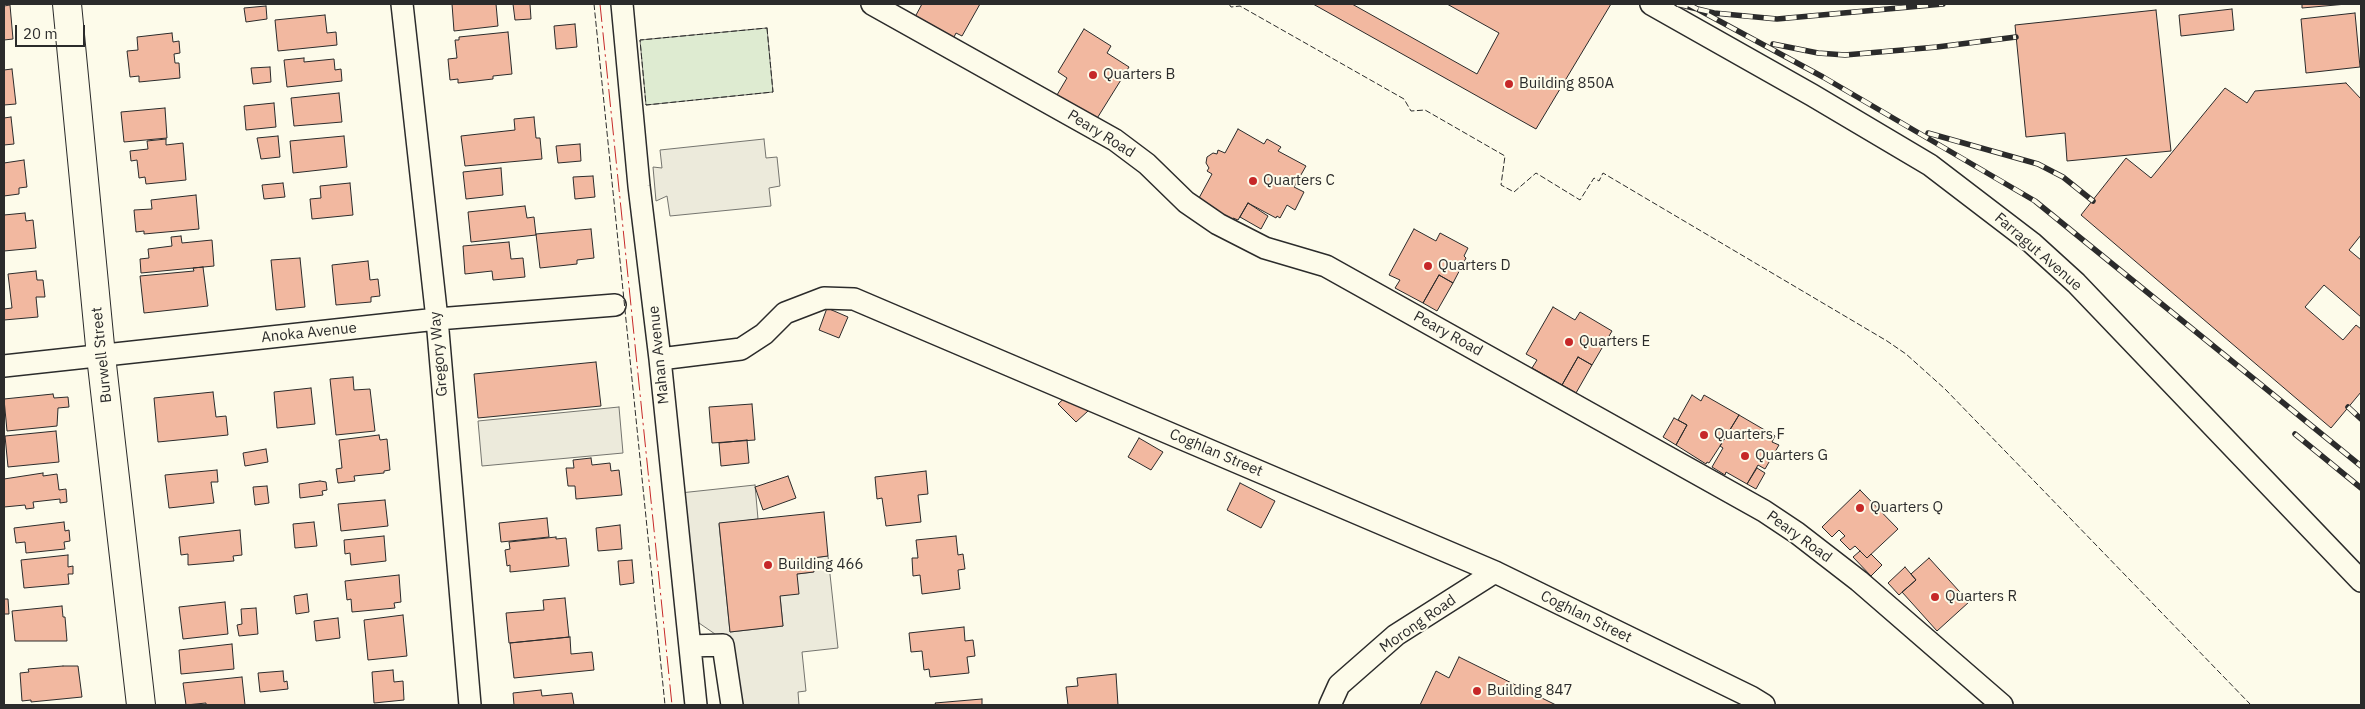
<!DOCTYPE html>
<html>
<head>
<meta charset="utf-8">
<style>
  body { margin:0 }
  #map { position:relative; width:2365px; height:709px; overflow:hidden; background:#fdfbea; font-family:"IBM Plex Sans",sans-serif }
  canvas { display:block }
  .frame { position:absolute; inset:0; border:5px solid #2b2b2b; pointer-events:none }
  .scale { position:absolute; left:15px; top:25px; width:70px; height:22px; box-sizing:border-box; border:2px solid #2b2b2b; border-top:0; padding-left:6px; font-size:15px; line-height:18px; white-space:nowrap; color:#2b2b2b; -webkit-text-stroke:4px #fdfbea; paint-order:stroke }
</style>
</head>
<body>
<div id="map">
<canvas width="2365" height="709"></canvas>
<div class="frame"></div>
<div class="scale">20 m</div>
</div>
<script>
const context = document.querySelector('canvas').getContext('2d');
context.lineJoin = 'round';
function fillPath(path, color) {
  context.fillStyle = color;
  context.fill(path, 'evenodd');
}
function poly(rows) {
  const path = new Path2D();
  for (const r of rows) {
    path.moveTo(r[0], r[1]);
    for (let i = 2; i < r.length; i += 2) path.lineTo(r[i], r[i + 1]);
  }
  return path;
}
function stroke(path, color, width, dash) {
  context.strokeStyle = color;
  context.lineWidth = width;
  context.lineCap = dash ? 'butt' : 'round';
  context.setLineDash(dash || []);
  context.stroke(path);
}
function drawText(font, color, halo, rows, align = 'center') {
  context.font = font + ' "IBM Plex Sans",sans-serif';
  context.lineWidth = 4;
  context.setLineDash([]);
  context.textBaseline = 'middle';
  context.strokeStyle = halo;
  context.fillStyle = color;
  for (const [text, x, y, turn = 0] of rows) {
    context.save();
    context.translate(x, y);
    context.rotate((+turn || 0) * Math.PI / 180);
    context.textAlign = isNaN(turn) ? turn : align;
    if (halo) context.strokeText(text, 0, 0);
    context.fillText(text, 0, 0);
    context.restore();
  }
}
const green = poly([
  [767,28,773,92,646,105,640,40,767,28]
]);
const parking = poly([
  [764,139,766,158,777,157,780,186,769,188,771,206,670,216,667,196,656,201,653,167,662,168,660,150,764,139],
  [619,407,623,453,482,466,478,421,619,407],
  [755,485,758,519,719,524,730,632,783,626,780,596,797,574,813,572,812,558,828,556,838,648,802,652,806,691,798,692,799,705,723,705,715,634,699,623,693,614,680,493,755,485]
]);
const building = poly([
  [4,4,4,6,10,5,13,39,4,40,4,4],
  [452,4,496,4,498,26,454,31,452,4],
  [513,4,530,4,531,19,515,20,513,4],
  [922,4,980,4,962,36,956,33,953,39,915,17,922,4],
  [1313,4,1611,4,1536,129,1313,4],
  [1352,4,1447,4,1499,33,1477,74,1352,4],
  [2302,4,2347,4,2302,8,2302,4],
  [266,6,267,19,246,22,244,8,266,6],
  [2232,9,2234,30,2181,36,2179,15,2232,9],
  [2156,10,2171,151,2067,161,2065,133,2026,137,2015,25,2156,10],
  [2355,13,2360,67,2306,73,2301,19,2355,13],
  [325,15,327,33,336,32,337,45,278,51,275,20,325,15],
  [575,24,577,47,556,49,554,26,575,24],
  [1084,29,1111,46,1107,53,1129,67,1096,120,1054,100,1067,78,1058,72,1084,29],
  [508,32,512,74,493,76,493,79,458,83,458,79,450,80,448,59,457,58,455,40,459,40,459,37,508,32],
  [172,33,173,42,179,41,180,53,174,54,175,63,179,63,180,78,139,82,139,76,130,77,127,51,138,50,137,37,172,33],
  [304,58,304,62,334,59,335,70,341,69,342,81,287,87,284,60,304,58],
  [270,67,271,82,253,84,251,68,270,67],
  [12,69,16,104,4,105,4,70,12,69],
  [2346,83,2361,99,2361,235,2349,250,2361,260,2361,317,2324,285,2305,307,2343,340,2356,325,2361,329,2361,392,2331,428,2081,215,2126,158,2151,178,2225,88,2247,103,2255,91,2346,83],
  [339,93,342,122,294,126,291,98,339,93],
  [274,103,276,127,246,130,244,106,274,103],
  [165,108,167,138,124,142,121,112,165,108],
  [11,117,14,144,4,145,4,118,11,117],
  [534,117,536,138,540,138,542,159,465,166,461,136,515,130,514,119,534,117],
  [1238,129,1264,144,1267,139,1281,147,1278,151,1306,166,1294,187,1304,192,1295,210,1287,205,1280,218,1277,216,1276,218,1248,203,1238,220,1233,218,1231,222,1200,205,1202,200,1199,198,1212,174,1207,171,1209,168,1206,163,1207,157,1213,153,1217,154,1218,150,1225,153,1238,129],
  [278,136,280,157,261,159,257,138,278,136],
  [344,136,347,167,293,173,290,141,344,136],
  [166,139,166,145,183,143,186,180,146,184,145,177,139,178,137,160,131,161,130,151,148,149,147,141,166,139],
  [580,144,581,161,558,163,556,146,580,144],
  [24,160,27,187,19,188,19,194,4,196,4,163,24,160],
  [501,168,503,195,466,199,463,172,501,168],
  [593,176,595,197,575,199,573,177,593,176],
  [283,183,285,197,264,199,262,185,283,183],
  [350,183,353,215,312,219,310,199,321,198,320,186,350,183],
  [196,195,199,229,144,234,144,231,136,232,134,210,152,209,151,200,196,195],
  [1248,203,1268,216,1261,229,1240,217,1248,203],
  [525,206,527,218,534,217,536,235,471,242,468,212,525,206],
  [25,213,26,221,33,220,36,248,4,251,4,215,25,213],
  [591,229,594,258,577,260,577,264,540,268,536,234,591,229],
  [1414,229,1436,241,1440,233,1468,248,1464,256,1466,258,1453,283,1439,275,1423,303,1395,288,1400,280,1389,275,1414,229],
  [181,236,182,243,212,240,214,266,141,273,140,259,149,258,148,249,172,246,171,237,181,236],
  [509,242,511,259,523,258,525,277,493,280,492,271,465,274,463,246,509,242],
  [300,258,305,307,276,310,271,260,300,258],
  [368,261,370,280,378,279,380,296,371,297,371,302,336,305,332,265,368,261],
  [203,267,208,306,144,313,140,276,194,271,193,268,203,267],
  [36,271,37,280,43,280,45,297,36,297,38,317,4,320,4,309,12,308,8,274,36,271],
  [1439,275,1453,283,1437,311,1423,303,1439,275],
  [1553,307,1575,320,1580,312,1612,331,1592,365,1578,357,1562,385,1532,368,1537,360,1526,354,1553,307],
  [827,308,848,317,839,338,819,330,827,308],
  [1578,357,1592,365,1576,393,1562,385,1578,357],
  [596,362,601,406,478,418,474,374,596,362],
  [353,377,354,390,370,389,375,431,336,435,330,379,353,377],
  [311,388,315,424,277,428,274,392,311,388],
  [213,392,216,417,226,416,228,435,158,442,154,398,213,392],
  [1070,393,1088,411,1076,422,1058,404,1070,393],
  [53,394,54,398,68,397,69,407,58,408,57,426,7,431,4,399,53,394],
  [1692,395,1701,401,1704,395,1739,415,1720,446,1709,463,1707,462,1706,464,1676,445,1687,425,1678,420,1692,395],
  [752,404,755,440,712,443,709,407,752,404],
  [1739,415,1775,436,1772,442,1779,445,1765,469,1758,465,1747,484,1726,472,1725,475,1712,467,1723,448,1720,446,1739,415],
  [1674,418,1687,425,1676,445,1663,437,1674,418],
  [56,431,59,462,8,467,5,436,56,431],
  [379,435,380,440,387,439,390,470,384,471,384,473,354,476,355,481,338,483,336,469,342,468,339,440,379,435],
  [1139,438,1163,452,1151,470,1128,457,1139,438],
  [747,440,749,463,721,466,719,443,747,440],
  [266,449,268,462,245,466,243,453,266,449],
  [591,458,592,465,610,463,611,471,619,470,622,495,576,499,575,486,568,486,566,468,574,468,573,460,591,458],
  [1757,468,1765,473,1756,489,1747,484,1757,468],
  [217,470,218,482,211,482,214,503,169,508,165,475,217,470],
  [926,471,928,494,918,495,921,522,886,526,882,498,877,499,875,477,926,471],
  [43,473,43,476,57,474,59,490,66,489,67,502,60,503,60,499,33,502,34,508,26,509,25,505,4,507,4,479,43,473],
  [788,476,796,498,763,510,755,487,788,476],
  [320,481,326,482,327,490,322,491,323,495,300,498,299,484,320,481],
  [1240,483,1275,501,1261,528,1227,510,1240,483],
  [267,486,269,503,255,505,253,487,267,486],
  [1860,490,1898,529,1867,558,1855,546,1850,550,1840,540,1845,536,1839,530,1832,537,1822,527,1860,490],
  [385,500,388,526,341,531,338,504,385,500],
  [824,512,828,556,812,558,814,572,797,574,799,594,780,596,783,626,730,632,719,523,824,512],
  [547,518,549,537,501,542,499,523,547,518],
  [64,522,65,531,69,530,70,541,64,542,65,549,26,553,25,542,16,543,14,528,64,522],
  [314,522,317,546,295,548,293,524,314,522],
  [620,525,622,549,598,551,596,528,620,525],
  [240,530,242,555,233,556,234,561,188,565,188,554,181,555,179,537,240,530],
  [384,536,386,561,351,565,350,553,345,554,344,540,384,536],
  [956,536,958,555,963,554,965,569,958,570,960,589,922,594,920,575,913,576,912,558,918,558,916,540,956,536],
  [556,537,556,539,566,538,569,566,510,572,510,565,507,566,505,550,510,549,509,542,556,537],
  [1860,551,1867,558,1871,554,1882,565,1871,576,1853,557,1860,551],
  [68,555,68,567,73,566,73,574,68,574,69,584,24,588,21,560,68,555],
  [1929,558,1969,602,1937,631,1902,592,1916,580,1911,574,1929,558],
  [632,560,634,583,620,585,618,561,632,560],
  [1905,567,1916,580,1899,595,1888,583,1905,567],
  [399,575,401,602,394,603,395,608,352,612,351,599,347,600,345,581,399,575],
  [307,594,309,612,296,614,294,596,307,594],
  [565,598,569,637,509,643,506,613,544,610,543,600,565,598],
  [4,599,8,599,9,614,4,614,4,599],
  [225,602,228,634,183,639,179,607,225,602],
  [62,606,63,617,65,617,67,641,15,641,12,611,62,606],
  [256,608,258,634,239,636,237,625,242,624,241,609,256,608],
  [403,615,407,656,368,660,364,620,403,615],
  [338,618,340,638,316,641,314,621,338,618],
  [964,627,965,641,973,640,975,656,967,657,969,673,930,677,929,669,924,670,922,651,911,652,909,633,964,627],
  [570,637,571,654,592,652,594,670,514,678,510,643,570,637],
  [232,644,234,669,181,674,179,650,232,644],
  [1459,657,1556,705,1420,705,1436,671,1449,678,1459,657],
  [63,666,78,666,82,697,31,702,31,700,22,701,20,673,29,672,28,669,63,666],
  [393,670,394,682,403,681,404,700,374,703,372,672,393,670],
  [283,671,284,682,287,681,288,689,260,692,258,673,283,671],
  [1116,674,1118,705,1068,705,1066,687,1078,686,1077,678,1116,674],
  [242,677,245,705,206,705,206,703,186,705,183,683,242,677],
  [541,690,542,696,572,693,574,705,514,705,513,693,541,690],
  [982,699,982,705,936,705,935,703,982,699]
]);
const street = poly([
  [402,4,437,319,470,705],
  [622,4,639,186,660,359,696,705],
  [872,4,1115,140,1147,164,1186,202,1218,224,1265,248,1326,266,1764,511,1797,533,1859,581,2002,705],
  [1651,4,1812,95,1930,165,2032,243,2076,283,2361,581],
  [660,359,741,349,764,334,785,313,824,298,854,299,1495,572,1751,697,1764,705],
  [4,366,437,319,615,305],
  [690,646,723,645,732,705],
  [1330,705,1339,685,1396,635,1495,572]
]);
const highway = poly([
  [67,4,101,356,141,705]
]);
const rail = poly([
  [1677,4,1714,13,1777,19,1943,4],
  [1688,4,1823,77,2035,201,2361,466],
  [1773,44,1818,53,1845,55,1937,47,2016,37],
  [1928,133,2038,164,2063,177,2093,201],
  [2348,407,2361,419],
  [2295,434,2361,488]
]);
const fence = poly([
  [594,4,665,705],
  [1229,4,1231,7,1240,6,1404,99,1411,111,1425,110,1505,156,1501,185,1514,192,1536,173,1580,200,1594,178,1599,181,1603,173,1887,341,1906,354,1945,389,2251,705],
  [767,28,773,92,646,105,640,40,767,28]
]);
const power = poly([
  [600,4,672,705]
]);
const markers = [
  [1093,75,5,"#c62828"],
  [1509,84,5,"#c62828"],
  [1253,181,5,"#c62828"],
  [1428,266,5,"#c62828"],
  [1569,342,5,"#c62828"],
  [1704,435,5,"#c62828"],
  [1745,456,5,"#c62828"],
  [1860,508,5,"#c62828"],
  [768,565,5,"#c62828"],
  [1935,597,5,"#c62828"],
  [1477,691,5,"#c62828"]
];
const poiNames = [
  ["Quarters B",1103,75],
  ["Building 850A",1519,84],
  ["Quarters C",1263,181],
  ["Quarters D",1438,266],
  ["Quarters E",1579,342],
  ["Quarters F",1714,435],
  ["Quarters G",1755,456],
  ["Quarters Q",1870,508],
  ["Building 466",778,565],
  ["Quarters R",1945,597],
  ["Building 847",1487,691]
];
const streetNames = [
  ["Peary Road",1101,134,32],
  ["Farragut Avenue",2038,252,41],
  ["Anoka Avenue",309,333,-6],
  ["Peary Road",1448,334,29],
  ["Gregory Way",439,354,-95],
  ["Burwell Street",102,355,-96],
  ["Mahan Avenue",659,355,-96],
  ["Coghlan Street",1216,453,23],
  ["Peary Road",1799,537,36],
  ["Coghlan Street",1586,617,26],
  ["Morong Road",1418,624,-35]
];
fillPath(green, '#deebd1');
stroke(green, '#74746e', 1);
fillPath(parking, '#eceadb');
stroke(parking, '#74746e', 1);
fillPath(building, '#f2b8a0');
stroke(building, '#2b2b2b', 1);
stroke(street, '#2b2b2b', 24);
stroke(highway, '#2b2b2b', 30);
stroke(street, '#fdfbea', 21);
stroke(highway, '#fdfbea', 28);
stroke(rail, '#2b2b2b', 5.5);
stroke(rail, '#fdfbea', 4, [11]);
stroke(fence, '#2b2b2b', 1, [6, 2.5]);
stroke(power, '#c62828', 1, [18, 4, 2.5, 4]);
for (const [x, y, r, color] of markers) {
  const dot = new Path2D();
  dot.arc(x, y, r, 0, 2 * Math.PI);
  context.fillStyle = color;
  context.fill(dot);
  stroke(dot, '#fdfbea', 2);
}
drawText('15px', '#2b2b2b', '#fdfbea', poiNames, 'left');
drawText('15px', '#2b2b2b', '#fdfbea', streetNames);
</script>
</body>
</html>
